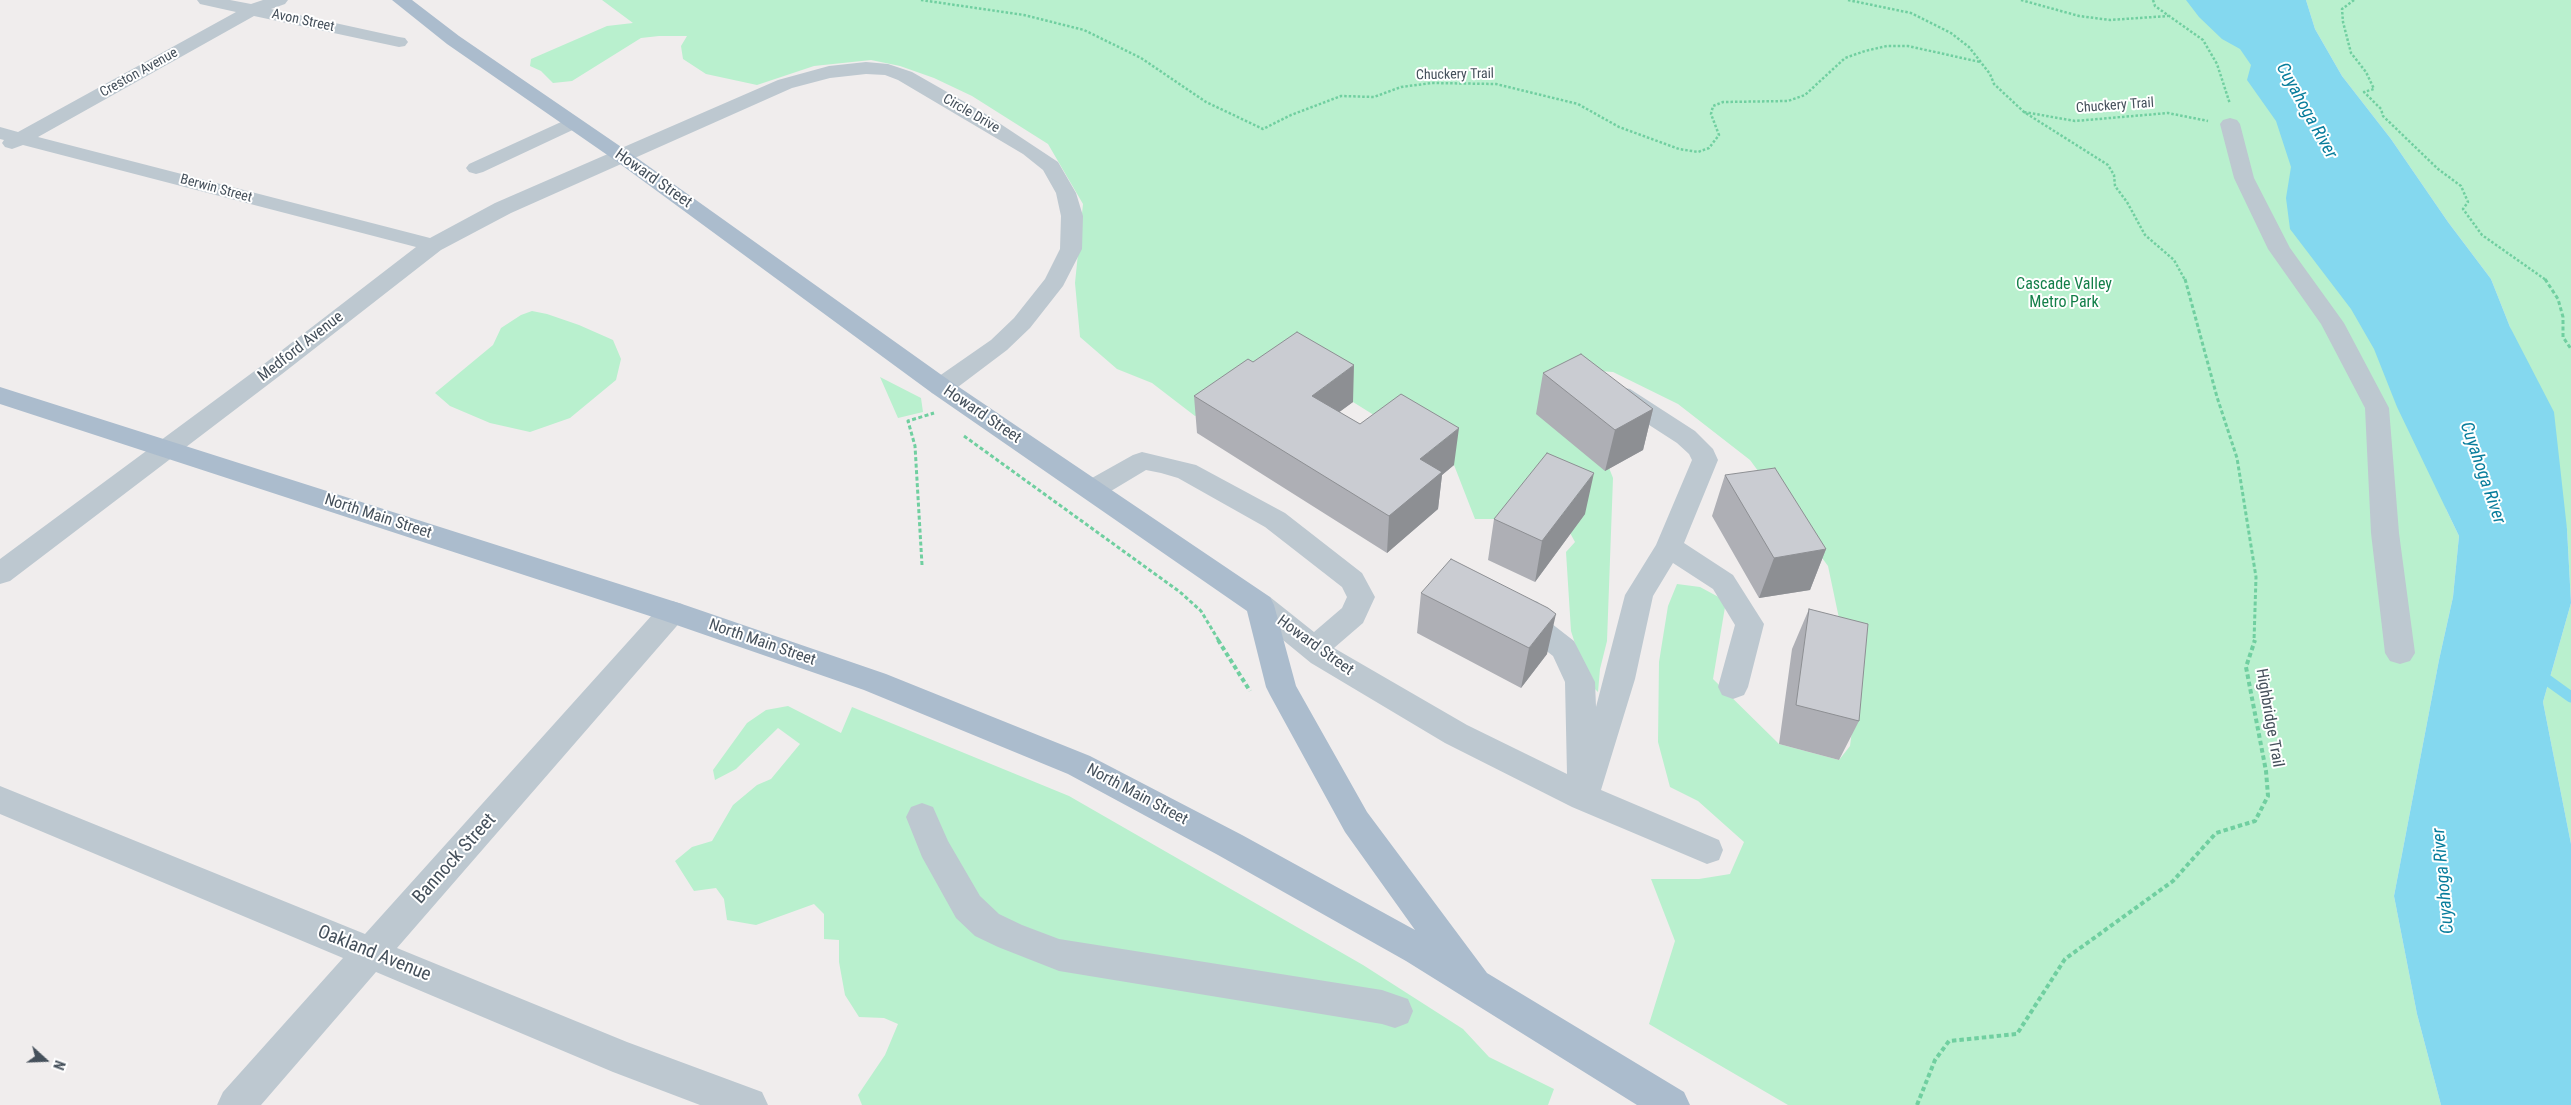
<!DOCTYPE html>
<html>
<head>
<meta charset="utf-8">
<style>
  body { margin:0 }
  #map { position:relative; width:2571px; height:1105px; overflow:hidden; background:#f0eded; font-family:"Roboto Condensed",sans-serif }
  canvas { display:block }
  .north { position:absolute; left:20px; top:1035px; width:50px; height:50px; -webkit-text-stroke:4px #fff; paint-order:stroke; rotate:110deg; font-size:14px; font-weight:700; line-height:20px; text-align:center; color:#45505b }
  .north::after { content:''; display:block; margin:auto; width:18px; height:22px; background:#45505b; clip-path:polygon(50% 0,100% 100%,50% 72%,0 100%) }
</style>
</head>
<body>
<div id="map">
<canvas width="2571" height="1105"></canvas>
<div class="north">N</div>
</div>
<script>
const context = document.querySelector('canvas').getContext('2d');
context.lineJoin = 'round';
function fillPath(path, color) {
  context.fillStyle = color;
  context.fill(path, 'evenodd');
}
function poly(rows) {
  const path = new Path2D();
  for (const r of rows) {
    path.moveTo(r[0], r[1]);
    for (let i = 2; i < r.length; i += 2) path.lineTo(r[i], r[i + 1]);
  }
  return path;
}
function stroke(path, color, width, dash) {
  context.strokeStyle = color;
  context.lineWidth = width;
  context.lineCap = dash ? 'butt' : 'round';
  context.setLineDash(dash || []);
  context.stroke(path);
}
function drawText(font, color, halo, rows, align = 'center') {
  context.font = font + ' "Roboto Condensed",sans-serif';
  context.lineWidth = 4;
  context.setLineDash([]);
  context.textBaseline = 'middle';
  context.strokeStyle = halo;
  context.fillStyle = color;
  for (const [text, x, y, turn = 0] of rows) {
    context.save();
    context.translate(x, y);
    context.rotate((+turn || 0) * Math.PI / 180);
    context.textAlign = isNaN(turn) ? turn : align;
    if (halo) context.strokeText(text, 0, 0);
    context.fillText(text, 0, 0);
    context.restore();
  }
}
const green = poly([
  [602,0,2205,0,2433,285,2446,509,2459,536,2453,597,2439,660,2394,896,2417,1014,2441,1105,1788,1105,1649,1024,1675,941,1651,879,1699,879,1730,874,1744,842,1698,801,1670,787,1658,742,1659,662,1668,606,1677,584,1700,587,1726,601,1713,679,1779,744,1839,760,1850,746,1856,699,1828,566,1750,460,1678,404,1613,372,1570,369,1613,478,1607,641,1600,669,1598,692,1587,681,1571,631,1566,552,1575,542,1551,498,1507,519,1475,519,1454,465,1353,402,1234,399,1195,416,1152,383,1117,369,1080,337,1075,283,1083,204,1048,144,972,96,934,78,900,66,871,60,814,66,757,85,706,74,683,59,681,46,687,36,659,36,641,38,572,81,553,83,541,71,530,66,531,59,607,26,633,23],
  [2306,0,2571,0,2571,844,2543,702,2571,603,2567,529,2510,327,2491,279,2448,222,2391,139,2342,76,2315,29],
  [532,311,547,314,579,325,613,340,621,359,616,380,570,418,530,432,490,423,450,406,435,393,493,345,501,328,521,315],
  [880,377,921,398,923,412,898,418],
  [788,706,841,733,852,707,1069,796,1363,965,1463,1029,1489,1057,1554,1089,1548,1105,862,1105,858,1095,885,1055,898,1024,884,1018,859,1017,845,995,839,962,839,940,824,939,824,914,814,904,756,925,727,920,724,899,716,888,694,891,675,861,692,847,712,841,733,805,757,785,771,779,800,744,778,728,736,769,715,780,713,770,747,723,766,710]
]);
const water = poly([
  [2186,0,2306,0,2315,29,2342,76,2391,139,2448,222,2491,279,2510,327,2554,412,2567,529,2571,603,2543,702,2571,844,2571,1105,2441,1105,2417,1014,2394,896,2439,660,2453,597,2459,536,2397,407,2374,349,2351,309,2290,229,2286,198,2291,167,2276,121,2247,80,2251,65,2240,49,2222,39,2199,17]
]);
const stream = poly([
  [2539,674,2571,697]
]);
const pathFar2 = poly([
  [921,0,1024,15,1084,30,1141,58,1206,102,1263,129,1291,115,1341,96,1374,97,1401,87,1432,83,1496,84,1578,104,1619,127,1679,149,1698,152,1709,148,1719,135,1711,114,1713,106,1723,102,1788,101,1805,95,1845,58,1865,51,1887,46,1908,46,1980,62],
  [1848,0,1911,13,1951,33,1969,47,1990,74,1994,84,2024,112,2108,165,2114,175,2115,186,2127,202,2145,235,2174,260,2185,280],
  [2021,0,2079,16,2110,20,2168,16],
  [2153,0,2155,6,2203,40,2217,64,2230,104],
  [2354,0,2342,9,2343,22,2351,53,2366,72,2374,89,2364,92,2381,109,2383,116,2438,169,2461,186,2468,202,2463,209,2482,235,2546,280],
  [2024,112,2075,121,2168,113,2208,121]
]);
const pathFar1 = poly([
  [2185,279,2217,397,2237,458,2256,577,2254,641],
  [2545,279,2558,299,2563,317,2563,337,2571,349],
  [964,436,1180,592,1201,611,1219,641],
  [922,565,915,446,908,421,934,413]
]);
const path = poly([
  [1218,640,1250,691],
  [1917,1105,1935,1060,1949,1041,2017,1034,2065,959,2173,881,2216,833,2255,821,2268,796,2266,771,2246,667,2255,640]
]);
const minor = poly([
  [197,0,230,0,251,4,263,0,288,0,285,4,271,9,399,37,405,38,408,42,405,46,399,47,254,16,38,137,430,238,495,203,778,80,829,66,866,62,888,64,912,72,984,113,1058,162,1076,193,1083,216,1082,249,1063,286,1030,328,1007,350,950,393,941,395,932,393,929,387,932,381,991,340,1014,318,1045,279,1060,249,1061,216,1056,193,1043,170,1023,154,898,80,885,75,866,74,830,78,792,88,511,213,441,250,282,374,10,581,0,584,0,559,264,364,416,247,23,145,12,149,5,147,2,143,4,140,0,139,0,127,18,132,236,12,200,4,197,0],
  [572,117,579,119,582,123,579,127,483,172,476,174,469,172,466,168,469,164,572,117],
  [2230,118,2237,120,2240,124,2254,178,2290,248,2344,323,2389,408,2399,533,2415,653,2410,661,2400,664,2390,661,2385,653,2371,533,2365,408,2321,324,2268,249,2234,178,2220,124,2223,120,2230,118],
  [1621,387,1630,389,1695,431,1713,449,1718,460,1684,543,1733,575,1764,624,1748,687,1744,695,1733,699,1722,695,1718,687,1735,625,1713,589,1673,563,1653,596,1635,679,1601,790,1719,840,1723,850,1719,860,1707,864,1572,807,1445,743,1311,663,1250,613,1246,605,1250,597,1260,594,1270,597,1314,632,1342,608,1347,597,1342,587,1265,527,1178,478,1161,473,1146,470,1101,497,1092,499,1083,497,1079,490,1083,483,1133,455,1142,452,1196,465,1285,513,1362,573,1375,597,1363,623,1334,648,1467,725,1567,774,1565,682,1553,656,1526,635,1514,610,1518,602,1528,599,1538,602,1547,620,1574,641,1595,682,1596,707,1625,595,1656,545,1692,460,1689,454,1677,443,1612,401,1609,395,1612,389,1621,387],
  [672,601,682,604,686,612,682,620,397,948,627,1042,762,1092,768,1105,700,1105,613,1072,376,972,261,1105,217,1105,223,1092,343,958,0,814,0,786,365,934,662,604,672,601],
  [922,803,933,807,948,841,980,896,999,914,1022,925,1059,939,1382,990,1408,999,1413,1011,1408,1023,1395,1028,1382,1024,1059,971,998,947,975,936,956,918,922,857,906,817,911,807,922,803]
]);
const major = poly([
  [392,0,412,0,459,36,630,153,950,381,1270,597,1274,605,1296,686,1367,812,1487,973,1684,1092,1690,1105,1637,1105,1406,961,1218,855,1068,774,864,690,662,620,0,404,0,387,682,604,886,674,1090,756,1242,835,1415,930,1345,832,1270,695,1266,687,1247,611,932,393,616,161,447,44,392,0]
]);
const wall = poly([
  [1253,362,1353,402,1339,412,1360,424,1454,465,1442,475,1438,509,1387,553,1197,433,1194,396],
  [1543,373,1653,409,1643,450,1605,471,1536,414],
  [1725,475,1826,549,1810,590,1759,598,1712,516],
  [1585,514,1535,582,1488,560,1494,519],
  [1421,593,1547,654,1521,688,1417,633],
  [1809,609,1859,721,1839,760,1779,744,1792,649]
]);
const shadedWall = poly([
  [1354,365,1353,402,1311,433,1312,396],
  [1653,409,1643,450,1605,471,1615,430],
  [1459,428,1454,465,1442,475,1438,509,1387,553,1389,516,1420,459],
  [1594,473,1585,514,1535,582,1542,541],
  [1826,549,1810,590,1759,598,1774,558],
  [1556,614,1547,654,1521,688,1529,648]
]);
const building = poly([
  [1297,332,1354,365,1312,396,1360,424,1401,394,1459,428,1420,459,1442,472,1389,516,1194,396,1248,359,1253,362,1297,332],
  [1581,354,1653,409,1615,430,1543,373,1581,354],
  [1547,453,1594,473,1542,541,1494,519,1547,453],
  [1775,468,1826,549,1774,558,1725,475,1775,468],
  [1451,559,1548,608,1556,614,1529,648,1421,593,1451,559],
  [1809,609,1868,624,1859,721,1796,705,1809,609]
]);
const farStreetnames = [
  ["Avon Street",303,21,12],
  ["Creston Avenue",139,73,-29],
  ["Chuckery Trail",1455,75,-1],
  ["Chuckery Trail",2115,106,-4],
  ["Circle Drive",971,114,30],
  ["Berwin Street",216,189,15]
];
const streetNames = [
  ["Howard Street",653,179,35],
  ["Medford Avenue",301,347,-38],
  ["Howard Street",982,415,34],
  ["North Main Street",378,517,18],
  ["North Main Street",762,643,19],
  ["Howard Street",1315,646,36],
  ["Highbridge Trail",2269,718,80],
  ["North Main Street",1137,795,28]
];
const parkNames = [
  ["Cascade Valley",2064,285],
  ["Metro Park",2064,303]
];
const waterNames = [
  ["Cuyahoga River",2306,111,61],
  ["Cuyahoga River",2482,473,71],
  ["Cuyahoga River",2444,881,-95]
];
const nearStreetnames = [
  ["Bannock Street",455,859,-48],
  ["Oakland Avenue",374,954,22]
];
fillPath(green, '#b9f0ce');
fillPath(water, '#84d8ef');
stroke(stream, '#84d8ef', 11);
stroke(pathFar2, '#70cfa0', 2.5, [2.5, 2]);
stroke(pathFar1, '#70cfa0', 3, [4, 2.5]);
stroke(path, '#70cfa0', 4, [4.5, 3]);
fillPath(minor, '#bdc8d0');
fillPath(major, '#abbccd');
fillPath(wall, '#aeafb5');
fillPath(shadedWall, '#8d8f93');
fillPath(building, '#caccd2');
stroke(building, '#8d8f93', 1);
drawText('14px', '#45505b', '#fff', farStreetnames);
drawText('16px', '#45505b', '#fff', streetNames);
drawText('16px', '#137f49', '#fff', parkNames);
drawText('italic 18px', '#087d9c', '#fff', waterNames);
drawText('19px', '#45505b', '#fff', nearStreetnames);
</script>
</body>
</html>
